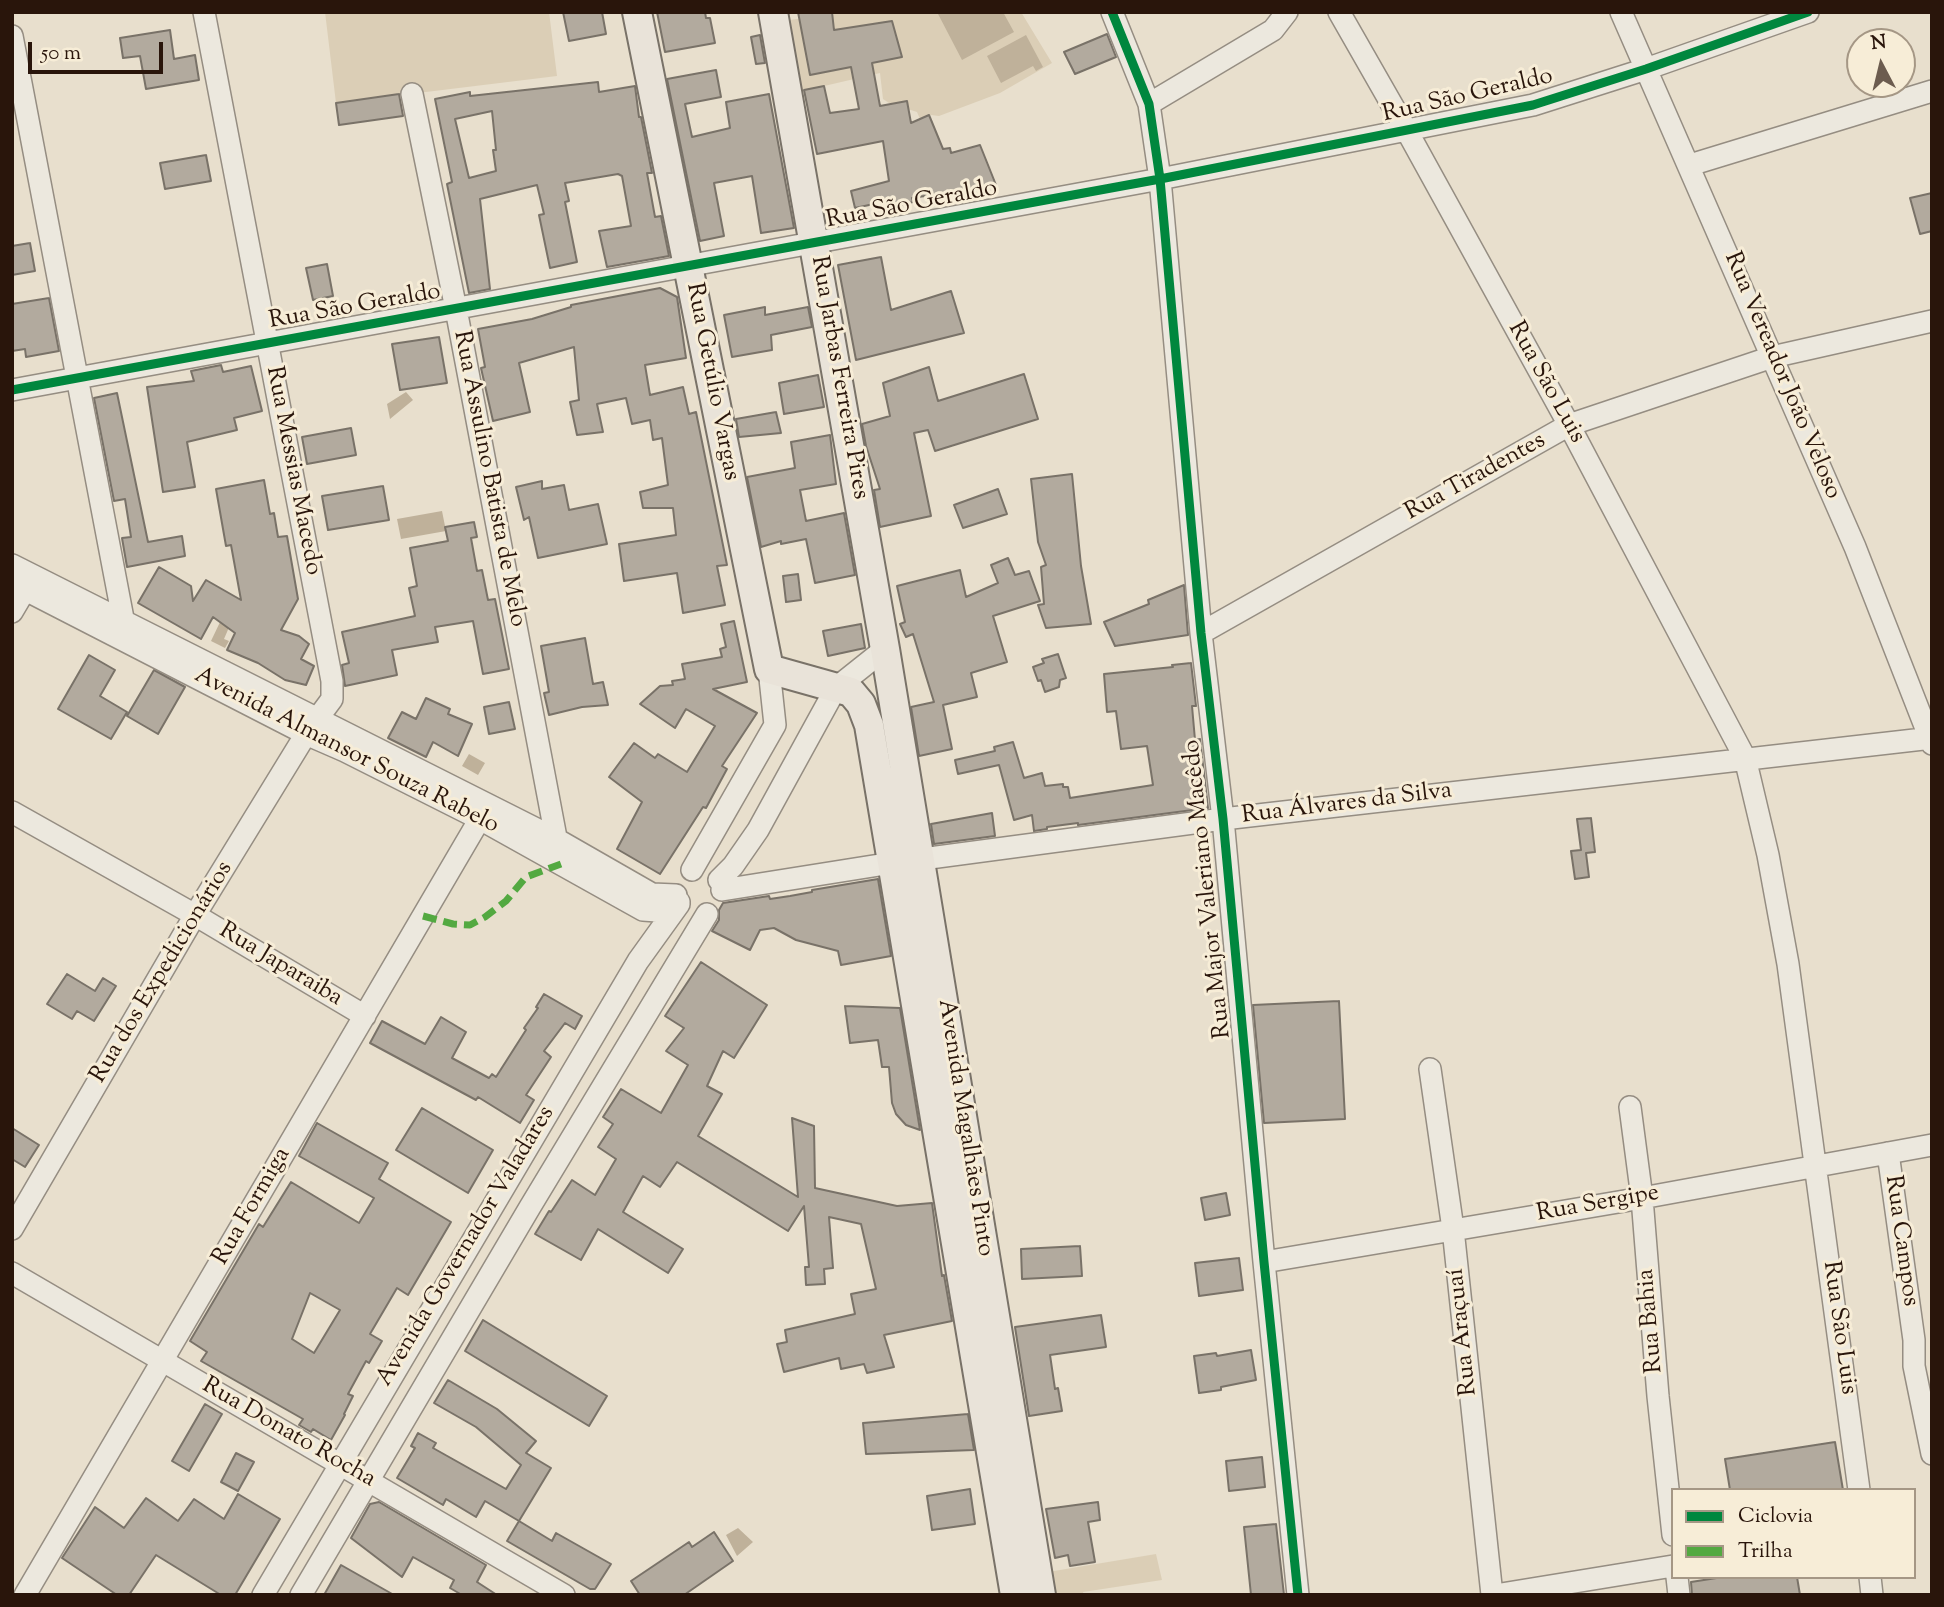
<!DOCTYPE html>
<html>
<head>
<meta charset="utf-8">
<style>
  body { margin:0 }
  #map { position:relative; width:1944px; height:1607px; overflow:hidden; background:#e8dfcd; font-family:"Sorts Mill Goudy",serif }
  canvas { display:block }
  .frame { position:absolute; inset:0; border:14px solid #29150b; pointer-events:none }
  .legend { position:absolute; left:1671px; top:1488px; width:245px; height:91px; box-sizing:border-box; background:#f7edd7; border:2px solid #a59785; margin:0; padding:9px 12px; list-style:none; font-size:21px; color:#29150b }
  .legend li { display:flex; align-items:center; gap:14px; height:35px }
  .legend b { width:35px; border:2px solid #a59785 }
  .north { position:absolute; left:1846px; top:28px; width:70px; height:70px; box-sizing:border-box; background:#f7edd7; border:2px solid #a59785; border-radius:50%; rotate:353deg; font-size:19px; font-weight:700; line-height:28px; text-align:center; color:#29150b }
  .north::after { content:''; display:block; margin:auto; width:24px; height:32px; background:#6c5c4f; clip-path:polygon(50% 0,100% 100%,50% 72%,0 100%) }
  .scale { position:absolute; left:28px; top:42px; width:135px; height:32px; box-sizing:border-box; border:4px solid #29150b; border-top:0; padding-left:9px; font-size:21px; line-height:24px; white-space:nowrap; color:#29150b; -webkit-text-stroke:5px #f7edd7; paint-order:stroke }
</style>
</head>
<body>
<div id="map">
<canvas width="1944" height="1607"></canvas>
<div class="frame"></div>
<ul class="legend">
<li><b style="height:9px;background:#00873e"></b>Ciclovia</li>
<li><b style="height:9px;background:#53a941"></b>Trilha</li>
</ul>
<div class="north">N</div>
<div class="scale">50 m</div>
</div>
<script>
const context = document.querySelector('canvas').getContext('2d');
context.lineJoin = 'round';
function fillPath(path, color) {
  context.fillStyle = color;
  context.fill(path, 'evenodd');
}
function poly(rows) {
  const path = new Path2D();
  for (const r of rows) {
    path.moveTo(r[0], r[1]);
    for (let i = 2; i < r.length; i += 2) path.lineTo(r[i], r[i + 1]);
  }
  return path;
}
function stroke(path, color, width, dash) {
  context.strokeStyle = color;
  context.lineWidth = width;
  context.lineCap = dash ? 'butt' : 'round';
  context.setLineDash(dash || []);
  context.stroke(path);
}
function drawText(font, color, halo, rows, align = 'center') {
  context.font = font + ' "Sorts Mill Goudy",serif';
  context.lineWidth = 6;
  context.setLineDash([]);
  context.textBaseline = 'middle';
  context.strokeStyle = halo;
  context.fillStyle = color;
  for (const [text, x, y, turn = 0] of rows) {
    context.save();
    context.translate(x, y);
    context.rotate((+turn || 0) * Math.PI / 180);
    context.textAlign = isNaN(turn) ? turn : align;
    if (halo) context.strokeText(text, 0, 0);
    context.fillText(text, 0, 0);
    context.restore();
  }
}
const green = poly([
  [325,12,549,12,557,76,336,103],
  [850,12,1021,12,1052,63,1000,93,939,116,931,115,920,119,917,112,889,103,883,99,880,73,794,93,782,21],
  [1156,1554,1162,1580,1083,1592,1084,1595,1045,1595,1042,1573]
]);
const water = poly([
  [937,12,1003,12,1014,32,962,60],
  [1026,35,1043,67,1036,71,1033,66,1001,83,987,56],
  [406,392,413,400,390,419,387,404],
  [442,511,446,531,401,539,397,519],
  [221,620,230,625,224,639,229,641,225,648,211,641],
  [469,754,485,763,478,775,462,766],
  [738,1528,753,1542,737,1556,726,1535]
]);
const building = poly([
  [563,12,602,12,606,34,569,41,563,12],
  [657,12,705,12,706,18,710,18,715,43,665,52,657,12],
  [798,12,832,12,834,30,892,21,902,57,872,63,880,106,907,101,911,123,929,115,943,149,950,148,951,153,980,145,996,185,912,198,913,202,889,207,888,201,855,208,851,191,889,181,883,141,817,154,804,90,824,86,830,113,859,109,851,67,810,75,798,12],
  [170,30,174,59,195,55,199,80,146,89,140,56,123,58,120,38,170,30],
  [1107,34,1116,57,1075,74,1064,52,1107,34],
  [760,35,765,63,756,64,751,37,760,35],
  [716,70,721,97,685,104,692,137,730,128,726,102,769,94,794,228,761,233,752,176,714,183,724,236,700,241,667,79,716,70],
  [598,82,599,92,635,86,639,117,641,117,652,173,647,173,655,217,661,216,669,256,607,267,599,231,631,226,622,176,618,174,565,183,569,201,565,202,577,262,550,268,539,215,544,214,537,185,480,199,490,289,469,293,447,184,452,182,435,99,470,92,470,96,598,82],
  [492,111,496,150,493,150,496,171,469,178,455,119,492,111],
  [399,94,403,116,339,125,336,103,399,94],
  [206,155,211,181,165,189,160,163,206,155],
  [1932,193,1932,231,1920,234,1910,198,1932,193],
  [30,243,35,271,12,275,12,246,30,243],
  [881,257,891,310,951,291,964,333,856,360,838,265,881,257],
  [327,264,333,296,313,300,306,268,327,264],
  [660,288,677,297,686,358,645,365,650,395,683,387,689,414,696,412,727,565,717,566,725,605,683,613,677,573,624,581,619,544,676,535,673,508,643,508,640,492,668,485,662,438,653,440,650,420,632,424,626,398,597,404,603,432,577,435,570,402,579,400,574,347,519,363,530,412,493,421,481,368,485,367,478,329,532,319,571,307,571,305,660,288],
  [49,298,59,351,26,357,25,349,12,351,12,304,49,298],
  [765,307,765,315,808,307,812,327,771,335,772,350,732,357,724,315,765,307],
  [439,337,447,383,400,390,392,344,439,337],
  [221,365,223,372,251,366,262,411,234,418,237,430,187,442,195,487,163,492,147,387,194,381,191,371,221,365],
  [929,367,938,401,1024,374,1038,419,935,451,928,430,914,433,931,516,880,527,874,490,880,489,866,446,862,424,890,416,883,383,929,367],
  [818,375,824,407,784,414,779,383,818,375],
  [117,393,148,542,182,536,185,556,127,567,122,538,131,537,125,499,114,501,94,398,117,393],
  [776,412,781,433,739,437,736,419,776,412],
  [351,428,356,455,307,464,302,437,351,428],
  [830,435,836,484,800,490,806,521,844,513,855,575,815,583,806,539,781,544,781,541,761,547,747,477,795,468,791,442,830,435],
  [1072,474,1081,566,1091,624,1046,628,1038,605,1044,604,1041,567,1046,565,1038,542,1031,479,1072,474],
  [264,480,270,514,274,513,278,537,287,536,298,599,281,630,299,636,309,644,301,659,314,666,306,685,285,680,258,663,227,650,235,633,213,617,201,639,138,603,159,567,191,586,193,601,206,580,241,600,231,545,226,546,216,489,264,480],
  [542,481,542,489,564,485,569,510,598,504,607,544,538,558,529,517,524,520,516,487,542,481],
  [383,486,389,520,328,530,322,496,383,486],
  [998,489,1007,514,963,528,954,505,998,489],
  [474,522,477,537,471,538,477,571,482,570,488,600,495,599,509,669,483,674,473,621,435,627,438,642,392,650,397,675,345,686,342,665,349,663,342,632,415,616,409,588,417,586,410,548,448,541,445,527,474,522],
  [1008,558,1015,575,1029,571,1040,601,993,616,1007,662,971,673,977,697,943,705,952,749,919,756,911,707,934,702,913,634,906,637,900,624,905,622,897,586,960,570,966,597,998,583,991,565,1008,558],
  [798,574,801,600,786,602,783,576,798,574],
  [1184,585,1188,635,1115,646,1104,622,1149,604,1148,600,1184,585],
  [734,621,747,682,713,689,757,713,722,766,727,769,706,808,703,807,660,874,617,849,642,802,609,777,634,743,655,758,658,754,687,772,715,726,686,709,675,728,640,704,660,686,673,685,672,681,685,679,682,664,722,657,720,649,726,647,721,624,734,621],
  [861,624,865,648,828,656,823,631,861,624],
  [585,638,593,684,603,682,608,705,582,707,549,715,544,693,549,692,541,646,585,638],
  [1058,654,1066,678,1060,680,1059,687,1045,692,1041,680,1038,681,1033,667,1044,663,1042,659,1058,654],
  [89,655,115,670,100,696,127,712,111,739,58,709,89,655],
  [1191,663,1196,706,1192,706,1195,740,1200,739,1208,808,1078,825,1078,823,1047,827,1047,829,1034,831,1032,815,1014,820,999,765,958,774,955,760,995,751,994,747,1013,742,1024,778,1042,773,1045,786,1063,784,1063,787,1068,787,1070,798,1153,785,1147,746,1121,749,1116,711,1107,712,1104,674,1173,667,1172,665,1191,663],
  [154,670,185,687,158,734,127,716,154,670],
  [426,698,450,709,448,714,472,724,458,756,433,742,426,757,388,738,402,712,416,719,426,698],
  [509,702,515,729,489,734,484,707,509,702],
  [992,813,995,836,934,844,931,824,992,813],
  [1591,818,1595,852,1586,853,1589,877,1575,879,1571,851,1581,850,1577,819,1591,818],
  [878,879,891,956,841,965,838,951,796,940,774,928,760,930,750,950,712,931,719,920,719,910,723,903,769,896,770,899,790,896,812,892,812,890,878,879],
  [701,962,767,1005,734,1058,723,1051,707,1086,722,1094,698,1136,798,1197,792,1118,814,1126,815,1188,897,1206,932,1203,942,1276,944,1275,952,1321,884,1335,894,1367,867,1373,864,1364,841,1369,839,1358,784,1372,777,1344,787,1342,785,1330,855,1314,851,1294,876,1289,861,1224,829,1217,833,1268,824,1269,825,1284,806,1285,805,1267,809,1267,804,1206,788,1231,677,1162,660,1187,643,1176,623,1212,683,1249,668,1273,598,1229,581,1260,535,1234,549,1211,551,1212,572,1180,595,1195,616,1159,598,1147,613,1124,603,1117,621,1089,661,1113,688,1065,666,1051,684,1028,665,1016,701,962],
  [67,974,95,991,103,978,116,986,94,1021,77,1011,72,1019,47,1004,67,974],
  [544,994,582,1016,575,1029,565,1023,544,1051,551,1057,526,1095,534,1100,520,1123,478,1097,476,1100,370,1043,382,1021,425,1044,441,1017,466,1032,452,1058,489,1078,492,1074,496,1077,526,1030,524,1028,538,1008,536,1007,544,994],
  [1339,1001,1345,1119,1264,1123,1253,1005,1339,1001],
  [845,1006,900,1008,920,1130,906,1125,896,1114,892,1103,889,1067,882,1067,878,1040,850,1043,845,1006],
  [422,1108,493,1150,468,1193,396,1150,422,1108],
  [317,1123,388,1163,379,1179,451,1222,408,1295,397,1288,370,1334,382,1341,369,1363,366,1361,348,1394,353,1396,344,1414,345,1415,331,1440,313,1429,311,1432,299,1425,303,1419,201,1361,207,1352,190,1341,259,1224,263,1227,291,1182,359,1223,374,1198,299,1156,317,1123],
  [310,1293,340,1310,314,1353,292,1339,310,1293],
  [12,1128,39,1145,25,1167,12,1159,12,1128],
  [1226,1193,1230,1215,1205,1220,1201,1198,1226,1193],
  [1080,1246,1082,1276,1022,1279,1021,1249,1080,1246],
  [1239,1258,1243,1290,1199,1296,1195,1263,1239,1258],
  [1101,1315,1106,1347,1050,1355,1055,1389,1058,1388,1062,1411,1029,1416,1015,1327,1101,1315],
  [483,1320,607,1396,589,1426,465,1351,483,1320],
  [1251,1350,1256,1380,1221,1387,1221,1390,1199,1393,1194,1356,1216,1353,1217,1356,1251,1350],
  [448,1380,497,1409,536,1441,526,1453,551,1468,519,1521,485,1501,476,1517,446,1499,443,1505,397,1478,415,1448,411,1446,418,1433,436,1443,433,1448,506,1489,521,1465,476,1427,434,1403,448,1380],
  [205,1404,222,1414,189,1471,172,1461,205,1404],
  [968,1414,974,1450,866,1454,863,1423,968,1414],
  [1835,1442,1843,1490,1730,1490,1725,1459,1835,1442],
  [236,1453,254,1462,238,1491,221,1482,236,1453],
  [1262,1457,1265,1487,1229,1491,1226,1461,1262,1457],
  [970,1489,975,1524,932,1530,927,1496,970,1489],
  [238,1494,280,1519,235,1595,221,1595,156,1555,129,1595,117,1595,62,1558,95,1507,124,1528,146,1498,178,1521,194,1499,224,1519,238,1494],
  [379,1502,486,1565,477,1582,497,1595,462,1595,450,1588,454,1580,413,1557,402,1577,351,1538,370,1504,379,1502],
  [1098,1502,1100,1520,1088,1522,1095,1562,1070,1566,1068,1555,1055,1558,1046,1509,1098,1502],
  [519,1521,552,1541,556,1533,611,1564,595,1589,590,1589,507,1541,519,1521],
  [1276,1524,1284,1595,1251,1595,1244,1527,1276,1524],
  [714,1532,733,1561,684,1595,640,1595,631,1581,689,1542,692,1547,714,1532],
  [341,1565,394,1595,324,1595,341,1565],
  [1723,1577,1797,1577,1800,1595,1692,1595,1691,1582,1723,1577]
]);
const minor = poly([
  [1112,12,1149,104,1160,179,1201,633,1223,819,1264,1262,1298,1595],
  [1339,12,1407,131,1569,425,1745,758,1768,855,1788,964,1859,1490],
  [1621,12,1855,547,1932,744],
  [12,36,125,629],
  [412,94,456,309,561,864],
  [1149,104,1273,30,1287,12],
  [1690,165,1932,91],
  [12,390,1160,179,1533,105,1646,69,1808,12],
  [12,565,556,839,652,894,676,895],
  [12,583,306,734,345,751,480,819,643,910,657,911,679,902],
  [12,612,25,590],
  [1201,633,1569,425,1772,357,1932,321],
  [12,812,195,915,365,1016],
  [692,870,775,725,769,669],
  [719,880,733,866,758,830,836,688,885,649],
  [722,890,892,863,1223,819,1932,738],
  [1430,1069,1453,1229,1492,1595],
  [1630,1107,1642,1198,1658,1396,1673,1535],
  [1888,1153,1914,1340,1914,1366,1932,1454],
  [12,1229,195,915,306,734,332,699,332,681,204,12],
  [1264,1262,1642,1198,1932,1145],
  [12,1273,564,1595],
  [1677,1577,1679,1595],
  [1870,1577,1872,1595],
  [25,1595,488,805],
  [263,1595,638,961,679,904],
  [301,1595,530,1207,707,914],
  [1495,1595,1673,1566]
]);
const major = poly([
  [637,12,769,669,851,692,861,704,869,725,1015,1595],
  [773,12,885,649,1041,1595]
]);
const quiet = poly([
  [423,916,453,924,470,925,485,917,506,901,526,877,561,864]
]);
const cycleway = poly([
  [1112,12,1149,104,1160,179,1201,633,1223,819,1264,1262,1298,1595],
  [12,390,1160,179,1533,105,1646,69,1808,12]
]);
const streetNames = [
  ["Rua São Geraldo",1468,97,-13],
  ["Rua São Geraldo",912,206,-11],
  ["Rua São Geraldo",355,308,-10],
  ["Rua Vereador João Veloso",1781,376,67],
  ["Rua Jarbas Ferreira Pires",838,378,80],
  ["Rua Getúlio Vargas",711,382,79],
  ["Rua São Luis",1545,383,61],
  ["Rua Messias Macedo",292,471,79],
  ["Rua Tiradentes",1476,478,-29],
  ["Rua Assulino Batista de Melo",488,479,79],
  ["Avenida Almansor Souza Rabelo",346,752,27],
  ["Rua Álvares da Silva",1347,805,-7],
  ["Rua Major Valeriano Macêdo",1209,889,-96],
  ["Rua Japaraiba",280,966,31],
  ["Rua dos Expedicionários",163,973,-59],
  ["Avenida Magalhães Pinto",964,1128,81],
  ["Rua Sergipe",1598,1205,-10],
  ["Rua Formiga",253,1207,-60],
  ["Rua Campos",1900,1241,82],
  ["Avenida Governador Valadares",467,1247,-59],
  ["Rua Bahia",1652,1321,-95],
  ["Rua São Luis",1838,1328,82],
  ["Rua Araçuaí",1464,1332,-96],
  ["Rua Donato Rocha",288,1434,30]
];
fillPath(green, '#dbceb6');
fillPath(water, '#bfb19a');
fillPath(building, '#b2aa9e');
stroke(building, '#797268', 2);
stroke(minor, '#958d82', 24);
stroke(major, '#797268', 32);
stroke(minor, '#ece8de', 21);
stroke(major, '#e9e3d9', 28);
stroke(quiet, '#53a941', 7, [14, 7]);
stroke(cycleway, '#00873e', 9);
drawText('24px', '#29150b', '#f7edd7', streetNames);
</script>
</body>
</html>
